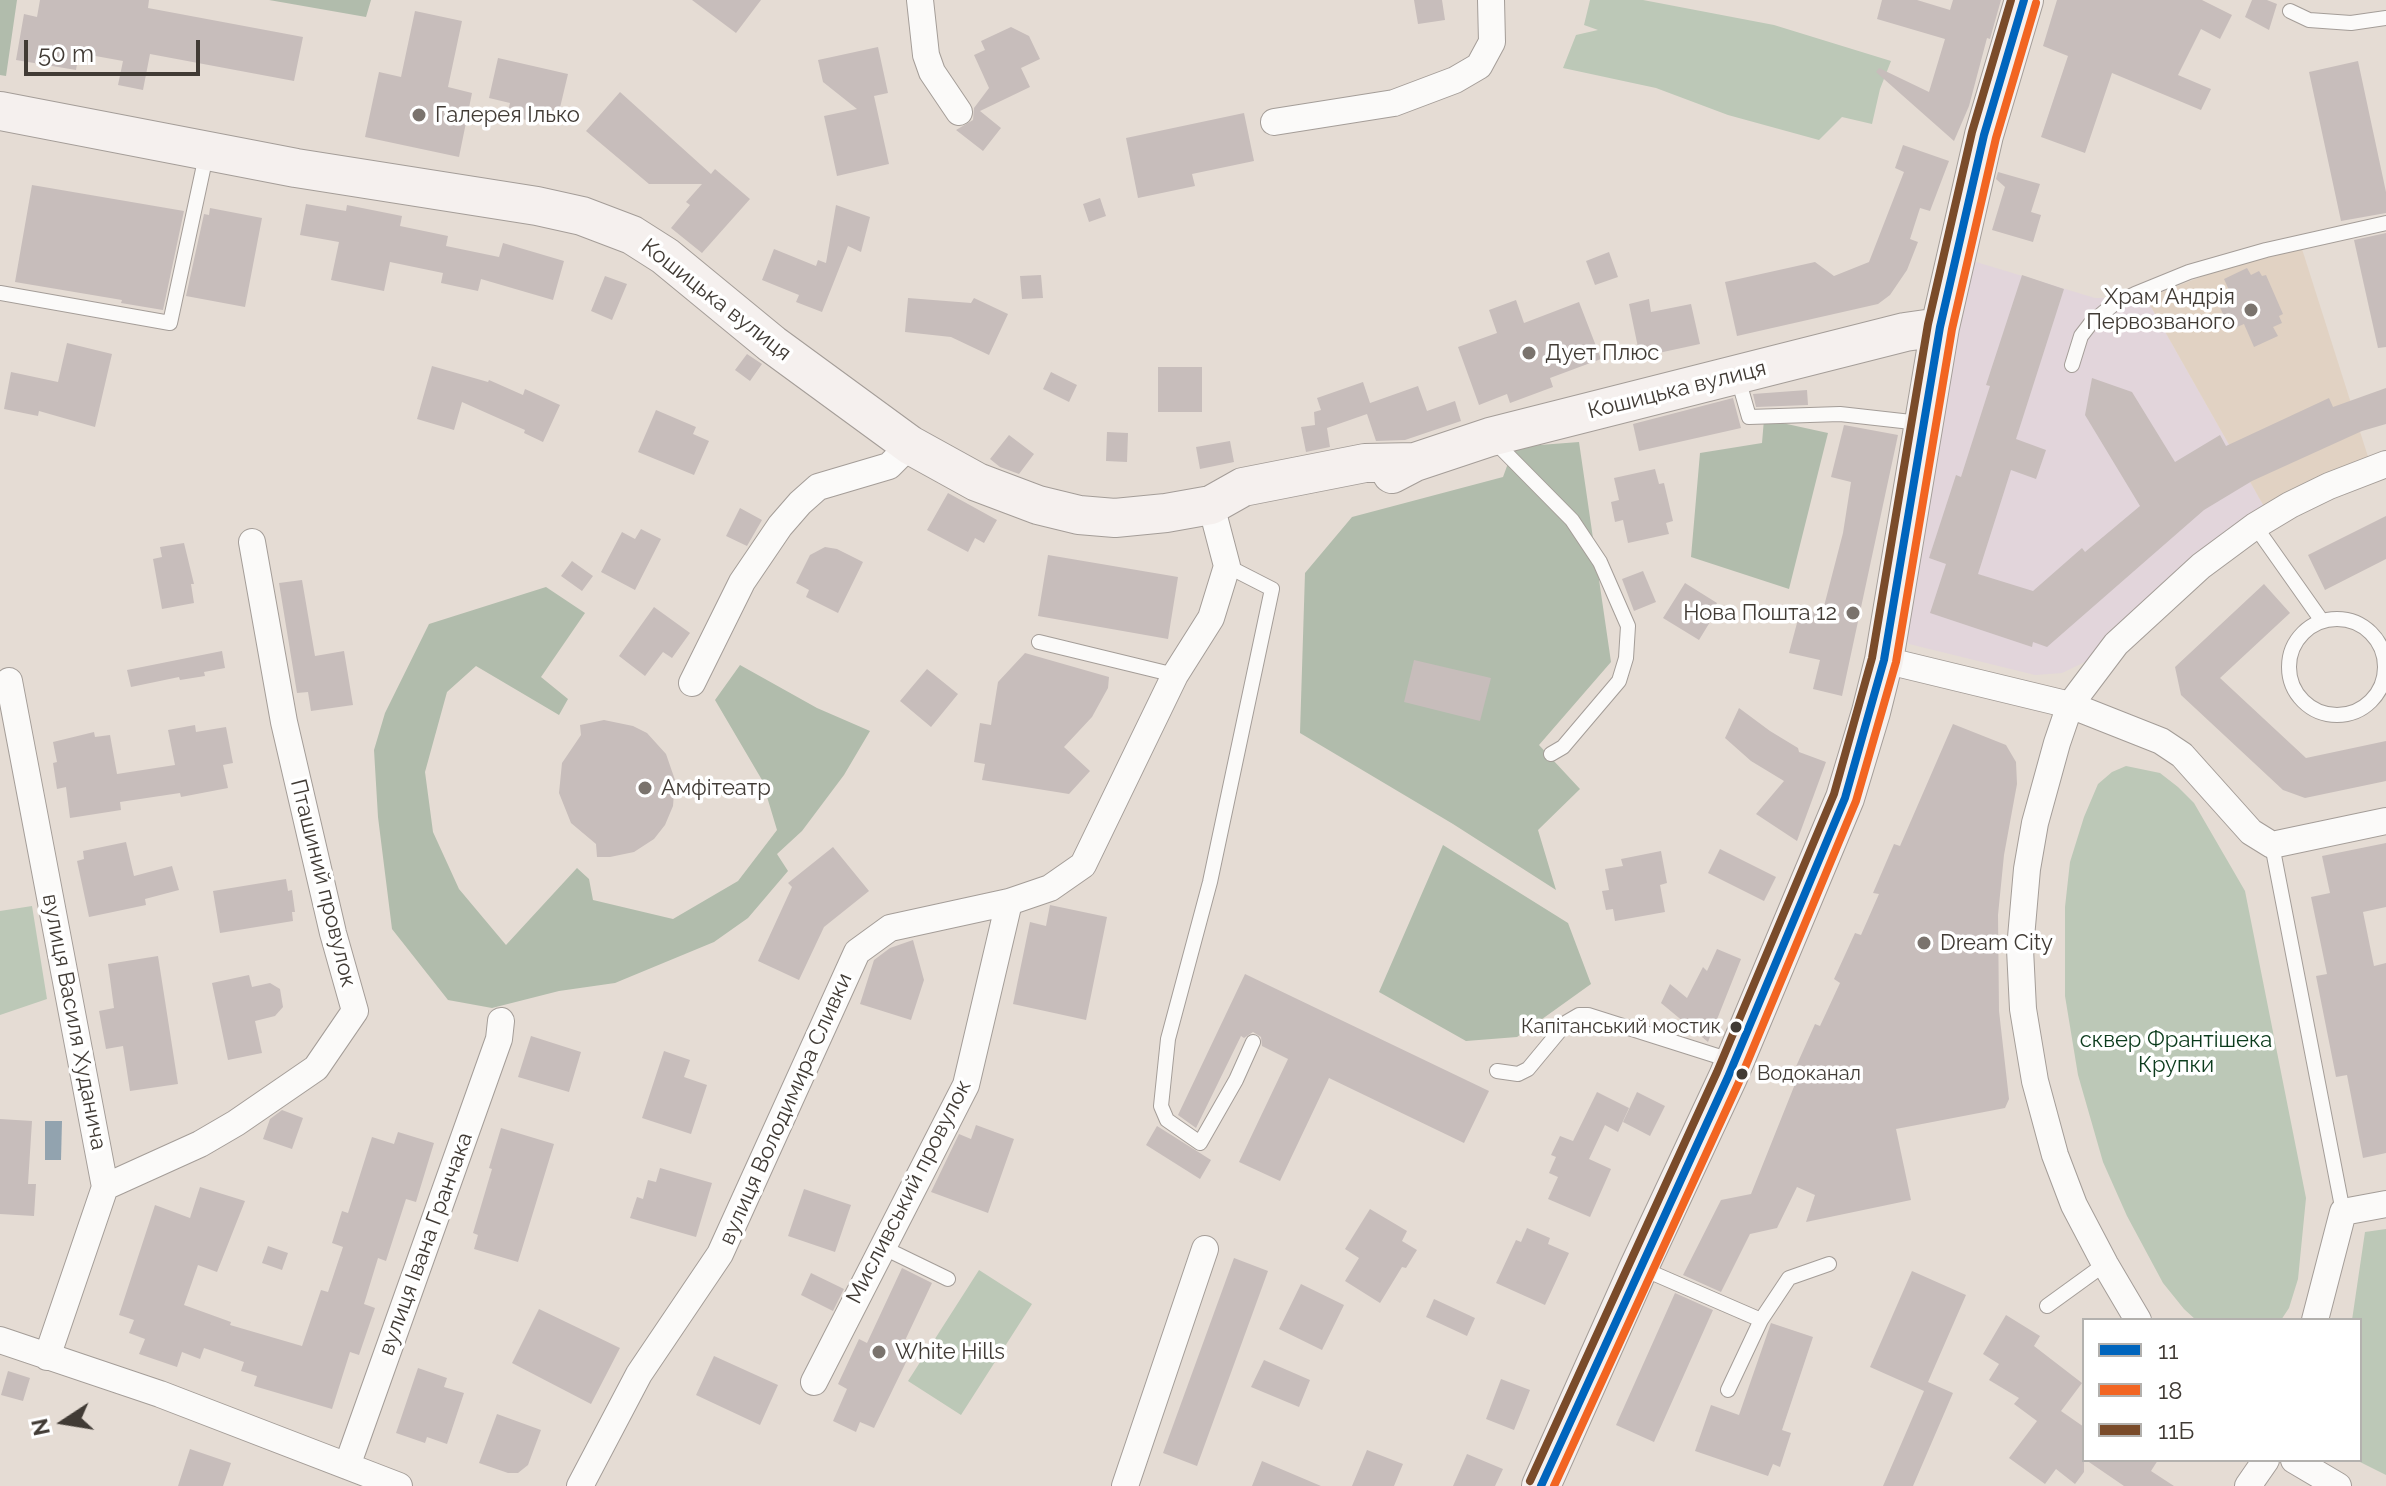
<!DOCTYPE html>
<html>
<head>
<meta charset="utf-8">
<style>
  body { margin:0 }
  #map { position:relative; width:2386px; height:1486px; overflow:hidden; background:#e5dcd4; font-family:Raleway,sans-serif }
  canvas { display:block }
  .legend { position:absolute; left:2082px; top:1318px; width:280px; height:144px; box-sizing:border-box; background:#fff; border:2px solid #b3b1ae; margin:0; padding:10px 14px; list-style:none; font-size:24px; color:#413b35 }
  .legend li { display:flex; align-items:center; gap:16px; height:40px }
  .legend b { width:40px; border:2px solid #b3b1ae }
  .north { position:absolute; left:24px; top:1382px; width:80px; height:80px; -webkit-text-stroke:6px #fff; paint-order:stroke; rotate:258deg; font-size:22px; font-weight:700; line-height:32px; text-align:center; color:#413b35 }
  .north::after { content:''; display:block; margin:auto; width:28px; height:36px; background:#413b35; clip-path:polygon(50% 0,100% 100%,50% 72%,0 100%) }
  .scale { position:absolute; left:24px; top:40px; width:176px; height:36px; box-sizing:border-box; border:4px solid #413b35; border-top:0; padding-left:10px; font-size:24px; line-height:28px; white-space:nowrap; color:#413b35; -webkit-text-stroke:6px #fff; paint-order:stroke }
</style>
</head>
<body>
<div id="map">
<canvas width="2386" height="1486"></canvas>
<ul class="legend">
<li><b style="height:10px;background:#0065bd"></b>11</li>
<li><b style="height:10px;background:#f26522"></b>18</li>
<li><b style="height:10px;background:#7a4b2a"></b>11Б</li>
</ul>
<div class="north">N</div>
<div class="scale">50 m</div>
</div>
<script>
const context = document.querySelector('canvas').getContext('2d');
context.lineJoin = 'round';
function fillPath(path, color) {
  context.fillStyle = color;
  context.fill(path, 'evenodd');
}
function poly(rows) {
  const path = new Path2D();
  for (const r of rows) {
    if (r.length === 3) {
      path.moveTo(r[0] + r[2], r[1]);
      path.arc(r[0], r[1], r[2], 0, 2 * Math.PI);
      continue;
    }
    path.moveTo(r[0], r[1]);
    for (let i = 2; i < r.length; i += 2) path.lineTo(r[i], r[i + 1]);
  }
  return path;
}
function stroke(path, color, width, dash) {
  context.strokeStyle = color;
  context.lineWidth = width;
  context.lineCap = dash ? 'butt' : 'round';
  context.setLineDash(dash || []);
  context.stroke(path);
}
function drawText(font, color, halo, rows, align = 'center') {
  context.font = font + ' Raleway,sans-serif';
  context.lineWidth = 7;
  context.setLineDash([]);
  context.textBaseline = 'middle';
  context.strokeStyle = halo;
  context.fillStyle = color;
  for (const [text, x, y, turn = 0] of rows) {
    context.save();
    context.translate(x, y);
    context.rotate((+turn || 0) * Math.PI / 180);
    context.textAlign = isNaN(turn) ? turn : align;
    if (halo) context.strokeText(text, 0, 0);
    context.fillText(text, 0, 0);
    context.restore();
  }
}
const commercial = poly([
  [1963,258,2095,298,2146,298,2266,510,2219,540,2085,662,2062,673,2035,675,1909,644,1901,625]
]);
const built = poly([
  [2302,249,2370,463,2266,510,2146,298,2224,268]
]);
const green = poly([
  [1590,0,1643,0,1774,25,1891,61,1880,89,1872,124,1842,117,1819,140,1728,115,1656,88,1563,68,1576,35,1598,30,1584,25],
  [2126,766,2160,773,2178,787,2194,803,2245,891,2306,1198,2298,1279,2289,1308,2281,1320,2196,1320,2184,1309,2163,1283,2127,1216,2103,1162,2078,1075,2065,996,2065,907,2070,862,2084,817,2098,784,2112,772],
  [32,906,47,999,0,1015,0,911],
  [2386,1229,2386,1475,2356,1460,2360,1460,2360,1320,2352,1320,2365,1232],
  [979,1270,1032,1304,961,1415,908,1381]
]);
const forest = poly([
  [0,0,17,0,6,76,0,75],
  [269,0,371,0,366,17],
  [1764,419,1828,433,1789,589,1691,557,1700,453,1762,443],
  [1579,442,1611,662,1539,745,1580,789,1538,830,1556,890,1453,824,1300,733,1305,573,1352,517,1503,477,1514,447],
  [546,587,585,613,541,677,568,699,559,715,476,666,447,692,425,772,433,832,459,889,506,945,577,868,589,879,593,900,673,919,738,881,777,830,762,780,715,700,740,665,817,708,870,731,844,775,802,831,777,854,788,871,748,918,714,942,615,983,559,991,492,1008,448,1000,392,929,378,817,374,750,385,713,429,624],
  [1443,845,1568,923,1591,984,1517,1037,1466,1041,1379,992]
]);
const water = poly([
  [45,1121,62,1121,61,1160,45,1160]
]);
const building = poly([
  [40,0,149,0,148,8,303,37,294,81,150,54,143,90,118,85,123,61,79,53,76,70,16,60,24,14,37,17],
  [692,0,761,0,736,33],
  [1414,0,1442,0,1445,20,1418,24],
  [1882,0,1917,0,1950,10,1953,0,2001,0,1990,39,1987,38,1969,106,1954,141,1876,72,1879,68,1929,92,1945,39,1877,19],
  [2057,0,2202,0,2232,15,2220,39,2201,29,2178,75,2211,89,2201,110,2112,73,2085,153,2041,137,2068,56,2043,46],
  [2252,0,2267,0,2277,4,2269,30,2245,17],
  [415,11,462,21,448,87,472,93,459,157,365,137,379,72,401,77],
  [1011,27,1029,36,1040,59,1021,68,1030,87,980,111,1001,128,983,151,956,130,973,120,974,108,989,88,974,55,985,50,981,41],
  [878,47,888,93,874,96,889,164,837,176,824,116,857,109,823,82,818,60],
  [498,58,568,74,558,116,533,110,530,121,507,115,510,103,489,98],
  [2358,61,2386,192,2386,213,2341,221,2309,72],
  [620,92,711,174,715,169,750,199,702,253,671,228,690,205,686,202,702,184,649,184,586,131],
  [1244,113,1254,161,1192,174,1195,186,1138,198,1126,138],
  [1903,145,1949,161,1930,211,1920,208,1910,239,1918,242,1907,270,1890,295,1878,304,1737,336,1725,282,1815,262,1834,276,1869,262,1904,172,1895,168],
  [1998,172,2040,184,2031,212,2041,215,2033,242,1992,230,2005,187,1996,179],
  [32,185,184,211,163,310,121,303,122,300,15,282],
  [1100,198,1106,216,1089,222,1083,204],
  [306,204,346,211,347,205,402,216,400,226,448,236,446,246,499,257,503,243,564,261,553,300,481,279,478,291,441,283,443,273,390,262,384,291,331,280,339,242,300,235],
  [836,205,870,217,861,252,848,246,822,312,796,302,799,295,762,280,774,249,816,266,818,260,826,263],
  [210,208,262,218,245,307,186,296,204,214,209,215],
  [2386,233,2386,347,2378,348,2354,240],
  [1609,252,1618,277,1595,285,1586,261],
  [2247,268,2251,275,2259,271,2262,276,2266,275,2283,314,2279,316,2282,323,2273,327,2278,336,2254,347,2244,324,2230,330,2219,305,2233,299,2224,279],
  [1041,275,1043,298,1022,299,1020,276],
  [2022,275,2064,289,2016,439,2046,450,2036,479,2011,470,1978,574,2033,591,2082,548,2085,552,2140,506,2085,415,2092,378,2132,392,2175,462,2220,435,2226,446,2329,398,2333,407,2386,388,2386,424,2362,431,2252,481,2204,510,2047,647,2033,642,2032,647,1930,613,1946,564,1929,558,1956,475,1961,477,1990,386,1986,385],
  [605,276,627,284,612,320,591,311],
  [908,298,971,303,974,298,1008,314,989,355,951,337,905,332],
  [1649,299,1651,312,1691,304,1700,344,1640,357,1629,304],
  [1516,300,1524,323,1579,302,1601,359,1550,378,1553,387,1510,403,1507,394,1479,405,1458,347,1497,333,1489,310],
  [67,343,112,354,95,427,39,411,38,416,4,409,11,372,58,382],
  [747,354,762,364,750,381,735,370],
  [432,366,488,382,489,380,523,395,525,389,560,405,543,442,524,433,525,430,462,402,454,430,417,419],
  [1158,367,1202,367,1202,412,1158,412],
  [1051,372,1077,385,1069,402,1043,389],
  [1363,382,1370,403,1418,386,1427,411,1455,401,1461,421,1405,440,1376,441,1367,414,1327,428,1330,447,1306,452,1301,427,1315,425,1314,412,1321,410,1317,398],
  [1807,390,1808,405,1756,407,1753,394],
  [1733,398,1741,428,1639,451,1633,424],
  [656,410,696,427,693,434,709,441,694,475,638,452],
  [1844,425,1898,435,1842,696,1813,689,1820,660,1789,653,1801,608,1822,614,1843,533,1851,482,1831,477],
  [1107,432,1128,433,1127,462,1106,461],
  [1009,435,1034,454,1019,474,1000,467,990,459],
  [1230,441,1234,462,1200,469,1196,447],
  [1655,469,1659,484,1664,483,1673,521,1666,523,1669,534,1628,543,1623,520,1615,522,1611,502,1619,500,1614,478],
  [948,493,997,520,984,543,975,538,968,552,927,530],
  [740,508,762,520,747,546,726,536],
  [2386,516,2386,559,2325,590,2308,555],
  [641,529,661,539,635,590,601,572,622,532,635,539],
  [184,543,194,584,191,584,194,603,162,609,153,559,162,557,160,547],
  [825,547,837,549,863,562,838,613,806,597,809,590,796,583,810,555],
  [1048,555,1178,577,1168,639,1038,616],
  [572,561,593,576,582,591,561,576],
  [1643,571,1656,602,1634,611,1622,579],
  [302,580,315,656,344,651,353,705,311,711,308,692,297,693,279,583],
  [1685,583,1717,603,1707,620,1710,622,1699,640,1663,618],
  [2264,584,2290,613,2220,678,2306,758,2386,741,2386,781,2305,798,2283,790,2181,695,2175,667],
  [654,607,690,633,672,658,663,652,645,676,619,656],
  [222,651,225,668,204,672,205,676,180,680,179,677,131,687,127,670],
  [1025,653,1109,677,1108,688,1092,717,1064,747,1090,771,1069,794,982,780,985,764,974,762,980,723,991,725,998,682],
  [1414,660,1491,678,1480,721,1404,702],
  [927,669,958,694,931,727,900,701],
  [1739,708,1770,731,1798,748,1799,752,1826,762,1797,841,1756,814,1784,781,1751,761,1725,738],
  [604,720,633,726,647,733,666,754,675,780,673,806,665,825,654,839,634,852,610,857,597,857,596,844,571,823,559,793,562,763,581,735,580,725],
  [1953,724,2006,745,2016,762,2017,784,2004,855,1998,915,1999,1011,2009,1099,2005,1108,1896,1129,1911,1200,1806,1222,1815,1195,1797,1187,1777,1228,1750,1234,1721,1292,1683,1275,1721,1200,1751,1194,1799,1074,1794,1071,1815,1024,1820,1026,1840,983,1834,979,1855,933,1861,935,1879,894,1873,893,1894,844,1900,846],
  [195,725,196,732,226,727,233,763,223,765,228,788,181,797,180,793,120,802,121,810,70,818,66,787,57,789,53,763,57,762,53,742,94,732,95,737,110,735,117,774,175,765,168,730],
  [126,842,134,876,172,866,179,890,145,899,146,905,89,917,77,861,84,859,83,851],
  [2386,843,2386,907,2363,912,2374,966,2386,963,2386,1153,2363,1158,2347,1075,2336,1077,2316,976,2327,974,2311,897,2330,893,2322,856],
  [833,847,869,891,824,927,799,980,758,961,792,887,788,883],
  [1720,849,1776,877,1764,901,1708,873],
  [1661,851,1667,883,1660,885,1665,912,1615,921,1613,909,1606,910,1602,891,1609,890,1605,869,1623,866,1621,859],
  [286,879,288,891,292,890,295,912,292,912,293,921,220,933,213,891],
  [1050,905,1107,917,1086,1020,1013,1004,1030,922,1046,926],
  [913,940,924,980,911,1020,860,1004,874,960,890,948],
  [1717,949,1741,959,1708,1042,1661,1003,1670,984,1687,998,1703,967,1707,971],
  [158,956,178,1084,130,1091,123,1046,106,1049,99,1011,114,1008,108,964],
  [1245,974,1489,1091,1464,1143,1329,1078,1280,1181,1239,1162,1288,1059,1262,1046,1261,1037,1253,1032,1244,1038,1241,1036,1196,1128,1178,1115],
  [249,975,252,987,270,983,280,989,283,1007,275,1016,255,1021,262,1053,228,1060,212,983],
  [531,1036,581,1052,569,1092,518,1077],
  [664,1051,690,1060,684,1077,707,1085,691,1134,642,1118],
  [1597,1092,1629,1108,1618,1132,1605,1125,1589,1159,1611,1169,1590,1217,1548,1199,1558,1177,1549,1173,1556,1157,1551,1155,1560,1136,1573,1141],
  [1637,1092,1665,1106,1650,1136,1623,1122],
  [282,1110,303,1118,292,1149,263,1139,270,1119],
  [0,1119,32,1121,28,1184,36,1184,34,1216,0,1214],
  [976,1125,1014,1139,988,1213,931,1192,959,1134,971,1139],
  [1157,1126,1211,1160,1200,1179,1146,1145],
  [501,1128,554,1144,518,1262,474,1249,478,1235,473,1233,492,1169,489,1168],
  [398,1132,434,1143,416,1202,406,1199,386,1261,378,1258,364,1304,375,1308,359,1355,350,1352,332,1409,254,1386,257,1376,241,1371,244,1362,204,1348,200,1359,182,1352,177,1367,139,1354,145,1339,129,1333,134,1320,119,1315,155,1205,190,1218,200,1187,245,1201,217,1272,198,1265,184,1305,231,1322,230,1325,302,1346,321,1290,328,1292,343,1247,332,1243,342,1211,348,1213,372,1137,394,1144],
  [660,1168,712,1183,696,1237,630,1218,637,1197,643,1199,648,1180,656,1182],
  [804,1189,851,1205,835,1252,788,1236],
  [1370,1209,1407,1231,1402,1241,1417,1250,1406,1268,1402,1267,1380,1303,1345,1281,1359,1258,1345,1249],
  [1527,1228,1550,1238,1548,1244,1569,1253,1545,1305,1496,1283,1516,1240,1521,1242],
  [268,1246,288,1253,282,1270,262,1263],
  [1234,1258,1268,1271,1197,1466,1163,1453],
  [902,1268,932,1283,901,1349,910,1354,874,1428,860,1422,856,1432,833,1421,847,1389,838,1384,859,1339,867,1343],
  [1912,1271,1966,1295,1928,1382,1953,1393,1913,1486,1883,1486,1924,1391,1870,1367],
  [811,1273,844,1289,833,1311,801,1295],
  [1301,1284,1344,1305,1322,1350,1279,1329],
  [1675,1293,1713,1310,1654,1442,1616,1425],
  [1434,1299,1475,1318,1467,1336,1426,1317],
  [539,1309,620,1348,591,1404,512,1363],
  [2006,1315,2040,1336,2034,1346,2082,1383,2061,1411,2084,1427,2084,1472,2075,1484,2056,1469,2045,1484,2009,1458,2037,1421,2014,1404,2019,1398,1989,1380,1999,1364,1983,1354],
  [1771,1323,1813,1337,1782,1430,1791,1433,1780,1467,1773,1464,1768,1476,1695,1451,1711,1405,1739,1415],
  [714,1356,778,1385,760,1425,696,1395],
  [1264,1360,1310,1380,1299,1407,1251,1387],
  [418,1368,447,1378,444,1387,464,1393,447,1444,427,1437,425,1443,396,1433],
  [8,1371,30,1378,23,1401,1,1395],
  [1501,1379,1530,1390,1514,1430,1486,1419],
  [497,1414,541,1430,528,1465,518,1473,508,1473,479,1463],
  [190,1449,231,1463,223,1486,178,1486],
  [1367,1450,1403,1464,1394,1486,1352,1486],
  [1467,1454,1503,1469,1495,1486,1453,1486],
  [2086,1460,2158,1460,2151,1471,2174,1486,2124,1486],
  [1262,1461,1321,1486,1252,1486]
]);
const lane = poly([
  [2290,11,2309,20,2351,23,2386,18],
  [0,293,170,323,207,151],
  [2072,365,2081,336,2091,323,2114,304,2135,294,2189,272,2266,250,2386,223],
  [1737,375,1749,417,1840,414,1920,423],
  [1493,440,1572,520,1600,562,1628,626,1626,658,1619,681,1563,747,1551,754],
  [2255,526,2322,621],
  [1227,566,1272,589,1210,882,1168,1039,1161,1106,1167,1120,1200,1143,1236,1080,1253,1042],
  [2337,667,48],
  [1039,642,1175,675],
  [2272,845,2343,1212],
  [1497,1071,1518,1074,1528,1069,1567,1022,1579,1015,1588,1015,1733,1061],
  [882,1247,948,1279],
  [1641,1268,1761,1320],
  [2047,1306,2105,1264],
  [1728,1390,1761,1320,1789,1278,1829,1264]
]);
const street = poly([
  [920,0,926,55,932,72,959,112],
  [1274,122,1394,103,1455,80,1479,66,1492,42,1491,0],
  [1884,660,2070,705,2161,741,2182,755,2251,832,2272,845,2386,821],
  [9,681,105,1187,47,1357],
  [692,683,742,582,780,526,800,503,818,487,889,466,910,445],
  [105,1187,200,1144,236,1123,316,1068,355,1011,333,933,284,722,252,542],
  [2138,1320,2105,1264,2074,1205,2055,1155,2035,1081,2023,1009,2020,949,2027,869,2035,823,2057,743,2070,705,2116,644,2201,566,2255,526,2290,505,2329,486,2386,464],
  [2315,1320,2343,1212,2386,1204],
  [0,1340,160,1394,399,1486],
  [814,1382,966,1085,1009,902],
  [2294,1460,2338,1486],
  [347,1466,499,1039,501,1021],
  [580,1486,639,1374,720,1254,857,952,890,928,1009,902,1050,888,1083,865,1175,675,1211,618,1227,566,1211,505],
  [1125,1486,1205,1249],
  [2248,1486,2266,1460]
]);
const secondary = poly([
  [0,111,296,168,537,206,582,216,632,235,665,256,772,344,910,445,977,482,1038,505,1079,515,1115,518,1166,513,1211,505,1243,487,1365,463,1415,462],
  [1392,474,1415,462,1490,437,1905,332,1940,327],
  [1541,1486,1639,1267,1728,1077,1845,798,1871,712,1884,660,1940,327,1984,135,2024,0]
]);
const bus1 = poly([
  [1541,1486,1728,1077,1845,798,1884,660,1940,327,1984,135,2024,0]
]);
const bus2 = poly([
  [1554,1486,1739,1082,1856,801,1896,662,1952,329,1996,138,2036,3]
]);
const bus3 = poly([
  [1530,1481,1717,1072,1834,794,1872,658,1928,324,1972,132,2011,0]
]);
const markers = [
  [419,115,8,"#7a736d"],
  [2251,310,8,"#7a736d"],
  [1529,353,8,"#7a736d"],
  [1853,613,8,"#7a736d"],
  [645,788,8,"#7a736d"],
  [1924,943,8,"#7a736d"],
  [1736,1027,7,"#413b35"],
  [1742,1074,7,"#413b35"],
  [879,1352,8,"#7a736d"]
];
const busNames = [
  ["Капітанський мостик",1721,1027],
  ["Водоканал",1757,1074,"left"]
];
const poiNames = [
  ["Галерея Ілько",435,115],
  ["Храм Андрія",2235,297,"right"],
  ["Первозваного",2235,322,"right"],
  ["Дует Плюс",1545,353],
  ["Нова Пошта 12",1837,613,"right"],
  ["Амфітеатр",661,788],
  ["Dream City",1940,943],
  ["White Hills",895,1352]
];
const streetNames = [
  ["Кошицька вулиця",716,300,38],
  ["Кошицька вулиця",1677,390,-14],
  ["Пташиний провулок",323,883,76],
  ["вулиця Василя Худанича",74,1022,79],
  ["вулиця Володимира Сливки",786,1109,-66],
  ["Мисливський провулок",909,1192,-63],
  ["вулиця Івана Гранчака",426,1244,-70]
];
const parkNames = [
  ["сквер Франтішека",2176,1040],
  ["Крупки",2176,1065]
];
fillPath(commercial, '#e2d5db');
fillPath(built, '#e1d2c3');
fillPath(green, '#bcc8b7');
fillPath(forest, '#b1bcac');
fillPath(water, '#92a3af');
fillPath(building, '#c7bdbb');
stroke(lane, '#a49d98', 16);
stroke(street, '#a49d98', 28);
stroke(secondary, '#a49d98', 40);
stroke(lane, '#fbfaf9', 14);
stroke(street, '#fbfaf9', 26);
stroke(secondary, '#f5f0ee', 38);
stroke(bus1, '#0065bd', 8);
stroke(bus2, '#f26522', 8);
stroke(bus3, '#7a4b2a', 8);
for (const [x, y, r, color] of markers) {
  const dot = new Path2D();
  dot.arc(x, y, r, 0, 2 * Math.PI);
  context.fillStyle = color;
  context.fill(dot);
  stroke(dot, '#fff', 3);
}
drawText('20px', '#413b35', '#fff', busNames, 'right');
drawText('22px', '#413b35', '#fff', poiNames, 'left');
drawText('22px', '#413b35', '#fff', streetNames);
drawText('22px', '#0b3b1c', '#fff', parkNames);
</script>
</body>
</html>
